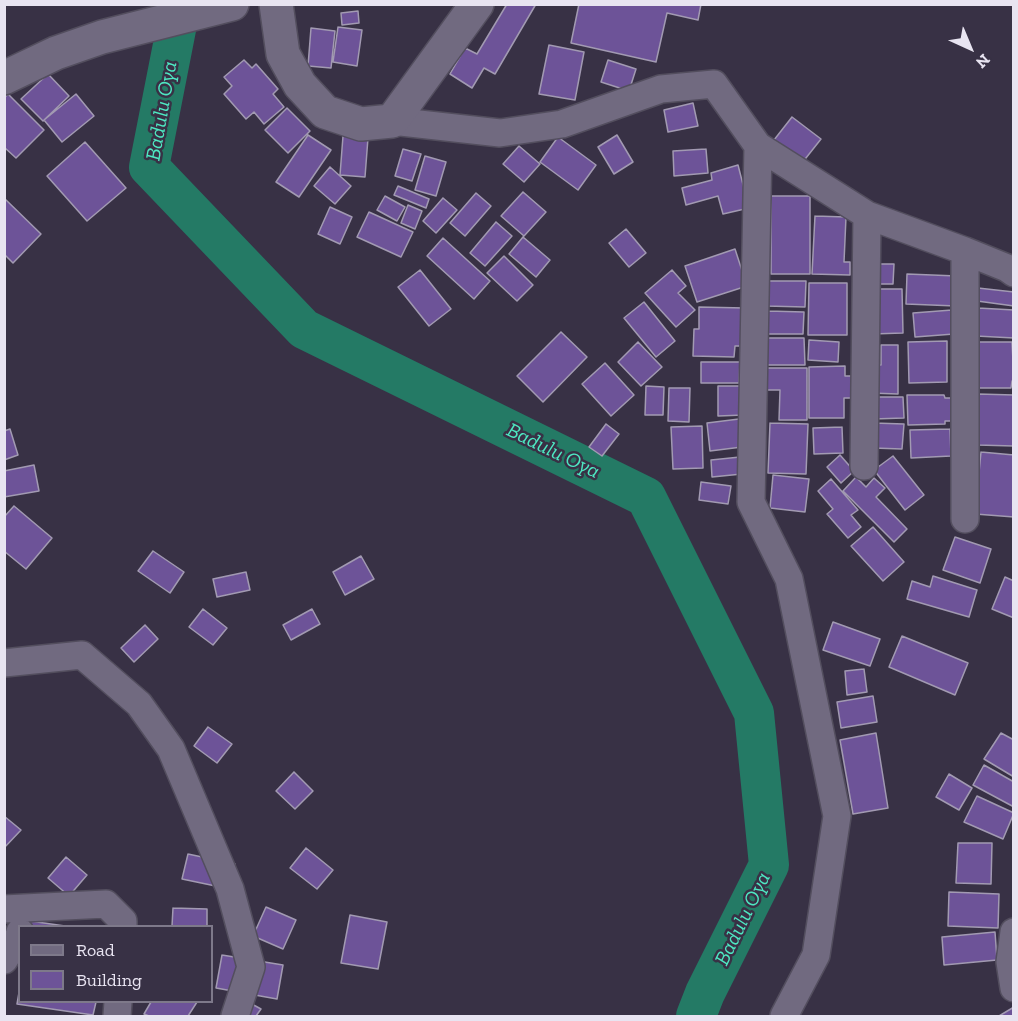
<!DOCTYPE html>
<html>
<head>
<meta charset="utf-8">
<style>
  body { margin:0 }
  #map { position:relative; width:1018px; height:1021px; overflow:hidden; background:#383145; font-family:"Zilla Slab",serif }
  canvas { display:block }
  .frame { position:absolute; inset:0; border:6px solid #e8e4f1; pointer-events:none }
  .legend { position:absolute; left:18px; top:925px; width:195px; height:78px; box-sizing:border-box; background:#383145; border:2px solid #7e798a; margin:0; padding:8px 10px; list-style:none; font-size:18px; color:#e8e4f1 }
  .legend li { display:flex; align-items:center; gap:12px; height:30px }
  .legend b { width:30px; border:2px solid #7e798a }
  .north { position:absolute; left:940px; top:18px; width:60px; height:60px; -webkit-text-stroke:4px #383145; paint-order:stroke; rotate:136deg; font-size:16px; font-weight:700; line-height:24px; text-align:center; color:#e8e4f1 }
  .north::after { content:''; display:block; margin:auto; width:21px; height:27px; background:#e8e4f1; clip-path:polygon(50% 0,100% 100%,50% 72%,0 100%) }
</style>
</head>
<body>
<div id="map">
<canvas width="1018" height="1021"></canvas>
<div class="frame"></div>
<ul class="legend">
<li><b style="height:8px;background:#716a80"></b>Road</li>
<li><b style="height:16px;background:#6d5398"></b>Building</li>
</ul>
<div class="north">N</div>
</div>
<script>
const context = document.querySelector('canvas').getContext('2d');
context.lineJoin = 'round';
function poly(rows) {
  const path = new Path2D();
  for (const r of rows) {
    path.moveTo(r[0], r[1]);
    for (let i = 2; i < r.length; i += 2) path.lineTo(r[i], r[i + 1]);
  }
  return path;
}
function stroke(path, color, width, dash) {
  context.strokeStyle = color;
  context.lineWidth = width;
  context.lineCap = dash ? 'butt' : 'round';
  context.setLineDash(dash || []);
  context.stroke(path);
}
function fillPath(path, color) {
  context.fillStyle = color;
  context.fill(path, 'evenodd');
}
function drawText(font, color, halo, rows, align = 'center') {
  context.font = font + ' "Zilla Slab",serif';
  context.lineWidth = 5;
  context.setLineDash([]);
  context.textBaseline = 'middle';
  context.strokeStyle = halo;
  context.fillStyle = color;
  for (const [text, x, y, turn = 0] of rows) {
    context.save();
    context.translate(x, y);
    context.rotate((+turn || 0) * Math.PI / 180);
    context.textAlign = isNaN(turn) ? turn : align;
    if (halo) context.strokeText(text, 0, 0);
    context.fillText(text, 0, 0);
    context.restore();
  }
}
const river = poly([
  [181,4,149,167,304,329,646,497,754,713,769,865,705,993,696,1016]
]);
const building = poly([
  [507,4,536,4,495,74,484,68,472,88,450,74,465,48,477,54,507,4],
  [579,4,701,4,698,20,667,13,656,62,571,43,579,4],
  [358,11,359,23,342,25,341,13,358,11],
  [338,27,362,30,357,66,333,62,338,27],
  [311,28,335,31,331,68,308,66,311,28],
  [549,45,584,52,575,100,539,94,549,45],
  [244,60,252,68,256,64,278,89,273,94,284,107,264,124,254,112,246,119,224,94,232,86,224,77,244,60],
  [608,60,636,69,629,91,601,82,608,60],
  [48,74,69,96,43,121,21,99,48,74],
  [8,94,44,130,16,158,4,147,4,98,8,94],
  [76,94,94,116,62,142,44,120,76,94],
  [693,103,698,126,668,132,664,110,693,103],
  [287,108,310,131,288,153,265,130,287,108],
  [792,117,821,139,802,163,774,140,792,117],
  [308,135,331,150,299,197,276,182,308,135],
  [617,135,633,162,614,174,598,147,617,135],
  [343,136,368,138,365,177,340,175,343,136],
  [558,137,596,165,578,190,540,162,558,137],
  [85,142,126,188,87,221,47,176,85,142],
  [519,146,540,164,524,182,503,164,519,146],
  [403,149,421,154,412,181,395,176,403,149],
  [706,149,708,173,674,176,673,151,706,149],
  [425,156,446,162,436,196,415,190,425,156],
  [738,165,749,208,723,214,718,196,686,205,682,188,712,180,711,173,738,165],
  [330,167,351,186,335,204,314,186,330,167],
  [398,186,429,199,426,208,394,195,398,186],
  [523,192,546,212,524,236,501,216,523,192],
  [476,193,491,206,465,236,450,223,476,193],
  [385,196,405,207,397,221,377,210,385,196],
  [771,196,810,196,810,274,771,274,771,196],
  [4,198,41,234,13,263,4,254,4,198],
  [443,198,457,210,436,233,423,221,443,198],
  [408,205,422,211,415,229,401,223,408,205],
  [330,207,352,217,340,244,318,234,330,207],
  [369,212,413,232,401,257,357,237,369,212],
  [815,216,846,217,844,262,850,262,850,275,812,274,815,216],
  [496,222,512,236,485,266,470,253,496,222],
  [626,229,646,253,629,267,609,243,626,229],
  [523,237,550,260,536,277,509,254,523,237],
  [443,238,490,281,474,299,427,256,443,238],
  [735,249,747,286,697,302,685,266,735,249],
  [504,256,533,285,517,301,487,273,504,256],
  [874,264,894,264,893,284,874,284,874,264],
  [420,270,451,309,429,326,398,287,420,270],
  [672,270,686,286,678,293,695,310,676,327,645,293,672,270],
  [907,274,957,276,956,306,906,304,907,274],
  [766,281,806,281,805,307,766,306,766,281],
  [809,283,847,283,847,335,808,335,809,283],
  [978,288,1014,292,1014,306,977,301,978,288],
  [871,289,902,289,903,333,872,334,871,289],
  [644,302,675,341,656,357,624,318,644,302],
  [699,307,745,308,744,346,735,346,734,357,693,356,694,329,699,329,699,307],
  [978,308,1014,310,1014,338,976,336,978,308],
  [952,310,954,334,915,337,913,313,952,310],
  [768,311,804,312,803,334,767,334,768,311],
  [561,332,587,357,543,402,517,376,561,332],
  [764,338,804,338,805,365,764,365,764,338],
  [809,340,839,342,838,362,808,360,809,340],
  [947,341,947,382,909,383,908,342,947,341],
  [638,342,662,367,641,386,618,362,638,342],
  [977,342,1012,342,1014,381,1012,381,1011,388,976,388,977,342],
  [881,345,898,345,898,394,870,393,870,365,881,365,881,345],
  [701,362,740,362,739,383,701,383,701,362],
  [605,363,634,395,611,416,582,384,605,363],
  [845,366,845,376,853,376,853,398,844,398,844,418,809,418,809,367,845,366],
  [766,368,807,368,807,420,779,420,780,390,766,390,766,368],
  [646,386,664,387,663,415,645,415,646,386],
  [718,386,744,386,744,415,718,416,718,386],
  [669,388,690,388,689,422,668,421,669,388],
  [978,394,1014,395,1014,446,977,445,978,394],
  [907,395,944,395,945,398,953,398,954,421,945,421,945,424,908,425,907,395],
  [872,397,903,397,904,418,873,419,872,397],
  [739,419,742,447,710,451,707,423,739,419],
  [770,423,808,424,806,474,768,473,770,423],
  [874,423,904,424,902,449,873,448,874,423],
  [606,424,619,434,602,456,589,447,606,424],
  [702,426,703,468,673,469,671,427,702,426],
  [842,427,843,453,814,454,813,428,842,427],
  [10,429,18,455,4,460,4,431,10,429],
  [950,429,951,456,911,458,910,430,950,429],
  [981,452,1014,455,1014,517,975,514,981,452],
  [840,455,854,471,841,483,827,467,840,455],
  [893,456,924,495,905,510,874,470,893,456],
  [740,457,742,474,712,477,711,460,740,457],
  [34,465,39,491,4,497,4,471,34,465],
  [773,475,809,479,805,512,770,508,773,475],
  [856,477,866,487,874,478,885,488,876,497,907,529,894,542,843,491,856,477],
  [831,479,858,510,851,515,861,527,848,538,827,514,833,509,818,491,831,479],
  [701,482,731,486,728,504,699,500,701,482],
  [14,506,52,538,26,569,4,551,4,517,14,506],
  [873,527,904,562,883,581,851,546,873,527],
  [955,537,991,549,980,583,943,570,955,537],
  [153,551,184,572,170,593,138,571,153,551],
  [361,556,374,579,345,595,333,572,361,556],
  [246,572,250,590,217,597,213,579,246,572],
  [933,576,977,590,969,617,907,599,912,581,930,587,933,576],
  [1005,577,1014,581,1014,618,992,609,1005,577],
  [203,609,227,628,213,645,189,627,203,609],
  [312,609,320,624,291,640,283,625,312,609],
  [833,622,880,639,870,666,823,650,833,622],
  [145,625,158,639,134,662,121,648,145,625],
  [902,636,968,663,955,695,889,667,902,636],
  [864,669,867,692,847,695,845,671,864,669],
  [873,696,877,722,841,728,837,702,873,696],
  [208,727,232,744,217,763,194,746,208,727],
  [876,733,888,808,853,814,840,740,876,733],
  [1001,733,1014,740,1014,777,984,759,1001,733],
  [984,765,1014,782,1014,807,973,785,984,765],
  [294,772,313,791,295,809,276,791,294,772],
  [949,774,972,788,959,810,936,797,949,774],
  [977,796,1014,813,1003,839,964,822,977,796],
  [4,816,21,830,4,848,4,816],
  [958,843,992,843,991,884,956,883,958,843],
  [306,848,333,870,317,889,290,868,306,848],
  [188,854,235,864,230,889,182,879,188,854],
  [66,857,87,875,69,896,48,878,66,857],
  [949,892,999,894,998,928,948,926,949,892],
  [266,907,296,920,283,949,253,936,266,907],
  [173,908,207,909,207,926,172,926,173,908],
  [350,915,387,922,378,969,341,963,350,915],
  [30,921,65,926,29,926,30,921],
  [995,932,997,960,944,965,942,937,995,932],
  [222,955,283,965,277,999,216,988,222,955],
  [20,987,20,1002,96,1002,93,1015,17,1004,20,987],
  [239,997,261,1009,256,1016,228,1016,239,997],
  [151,1002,197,1002,188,1016,149,1016,144,1014,151,1002],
  [1014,1007,1014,1016,999,1016,1014,1007]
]);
const minor = poly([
  [392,121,500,133,562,124,661,89,714,84,758,146,867,215,965,251,1007,268,1014,273],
  [758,146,751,502,789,579,837,816,816,955,784,1016],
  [864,466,867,215],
  [965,519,965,251],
  [4,663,82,655,139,704,171,749,230,889,251,967,235,1016],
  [4,909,106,904,123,921,123,926],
  [1014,932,1010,962,1014,988],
  [4,960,19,936,20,932],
  [117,1016,118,1002]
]);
const tertiary = poly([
  [276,4,283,54,300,85,325,112,361,124,392,121,477,4],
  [4,78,56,53,102,37,232,4]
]);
const waterNames = [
  ["Badulu Oya",162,111,-80],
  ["Badulu Oya",553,451,26],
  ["Badulu Oya",743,919,-64]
];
stroke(river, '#247a65', 40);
fillPath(building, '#6d5398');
stroke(building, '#a29ab2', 1.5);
stroke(minor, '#534e5e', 30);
stroke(tertiary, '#534e5e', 36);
stroke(minor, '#716a80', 27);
stroke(tertiary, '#716a80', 33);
drawText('italic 21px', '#4ee8c2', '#383145', waterNames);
</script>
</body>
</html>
